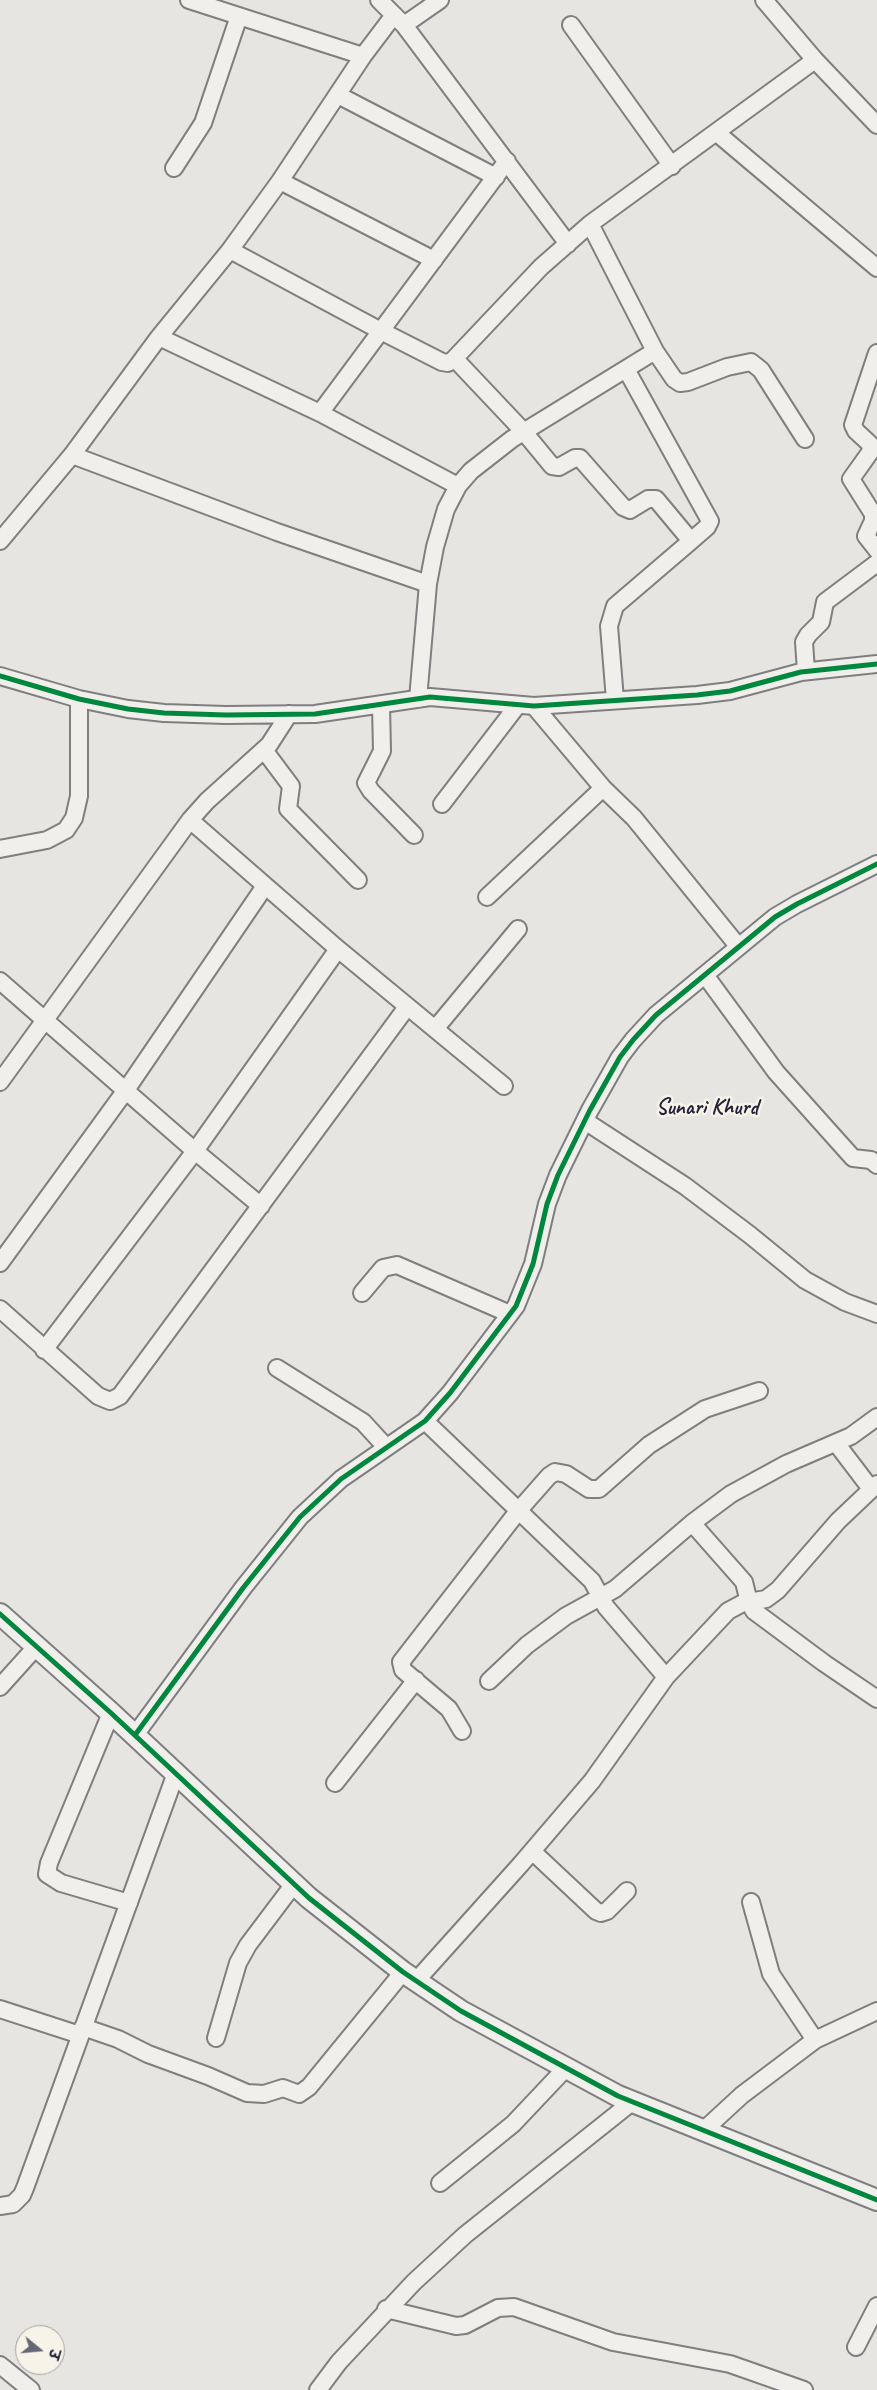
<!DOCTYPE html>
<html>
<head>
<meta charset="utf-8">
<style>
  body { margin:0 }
  #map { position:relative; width:877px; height:2390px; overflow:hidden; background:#e7e5e1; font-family:Caveat,"Playpen Sans Deva",sans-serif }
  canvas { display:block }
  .north { position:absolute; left:15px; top:2325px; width:50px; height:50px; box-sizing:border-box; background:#f7f3e8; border:1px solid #a29fa3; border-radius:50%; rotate:107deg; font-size:14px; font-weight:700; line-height:20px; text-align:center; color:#22223b }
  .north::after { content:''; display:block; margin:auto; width:18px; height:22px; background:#676675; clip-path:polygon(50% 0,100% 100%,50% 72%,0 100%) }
</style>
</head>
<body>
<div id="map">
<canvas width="877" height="2390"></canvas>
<div class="north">उ</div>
</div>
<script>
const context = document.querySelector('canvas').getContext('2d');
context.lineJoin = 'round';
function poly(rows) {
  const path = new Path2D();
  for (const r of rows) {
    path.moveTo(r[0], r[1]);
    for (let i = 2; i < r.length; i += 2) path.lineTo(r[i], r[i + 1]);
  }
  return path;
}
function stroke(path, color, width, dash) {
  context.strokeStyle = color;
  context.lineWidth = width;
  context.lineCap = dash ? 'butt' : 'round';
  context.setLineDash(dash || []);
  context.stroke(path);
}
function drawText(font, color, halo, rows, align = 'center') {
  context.font = font + ' Caveat,sans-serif';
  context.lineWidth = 5;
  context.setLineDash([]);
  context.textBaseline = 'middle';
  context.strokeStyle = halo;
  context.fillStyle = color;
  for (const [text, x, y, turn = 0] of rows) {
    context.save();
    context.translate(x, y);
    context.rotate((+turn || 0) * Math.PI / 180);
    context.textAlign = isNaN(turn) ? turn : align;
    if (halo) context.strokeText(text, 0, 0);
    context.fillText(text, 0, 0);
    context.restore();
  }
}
const minor = poly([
  [189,0,363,56],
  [379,0,404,25,568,244],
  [764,0,815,60,877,125],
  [404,25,440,0],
  [571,25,672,166],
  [338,95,496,177],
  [717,133,877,268],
  [174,168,203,123,239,16],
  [280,181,434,260],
  [590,224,655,351,674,379,680,383,688,382,727,367,751,362,761,370,805,439],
  [230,250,381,331,442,362,448,363,453,360,541,267,590,224,815,60],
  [159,337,320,413,458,486],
  [877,353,853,425,856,431,870,444,871,451,851,479,873,514,873,521,866,536,877,550],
  [455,359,524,432,552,466,559,467,575,458,580,458,623,507,630,510,648,499,656,499,691,541],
  [320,413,507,161],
  [72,455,277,532,428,584],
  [0,541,72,455,159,337,230,250,280,181,363,56,394,15],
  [806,671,804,642,808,635,821,622,825,602,877,563],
  [0,676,79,699,128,709,164,713,226,715,315,714,430,697,534,706,697,695,730,691,801,672,877,664],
  [418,699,428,584,435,547,446,509,458,486,471,471,512,439,655,351],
  [615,700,609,626,615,606,691,541,707,527,710,521,626,369],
  [381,705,382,751,366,783,371,791,414,835],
  [534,706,603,788,634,818,738,946],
  [264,750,291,786,288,809,358,880],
  [442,804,517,706],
  [190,820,338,949,504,1086],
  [0,849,47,840,66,830,74,818,79,796,79,699],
  [487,897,603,788],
  [705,975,776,1072,853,1158,871,1160,877,1165],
  [0,981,195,1151,261,1206],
  [435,1029,518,929],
  [0,1082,190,820,207,801,269,745,289,714],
  [585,1121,685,1186,750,1235,805,1280,845,1302,877,1314],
  [0,1263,126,1090,265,886],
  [362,1293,383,1268,397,1265,510,1314],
  [0,1309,98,1396,110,1401,120,1396,407,1007],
  [44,1350,195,1151,338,949],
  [277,1368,363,1422,386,1447],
  [425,1421,592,1581,606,1607,666,1677],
  [836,1443,871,1489],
  [692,1523,744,1582,749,1602,754,1611,824,1663,877,1699],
  [489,1681,527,1645,566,1616,615,1589,692,1523,731,1494,786,1464,851,1436,877,1417],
  [0,1687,36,1647],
  [111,1713,49,1863,47,1874,61,1883,129,1903],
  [462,1731,449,1709,403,1670,401,1662,519,1510,549,1476,555,1472,566,1474,589,1489,599,1489,649,1445,705,1409,759,1391],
  [135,1735,243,1588,300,1517,341,1479,425,1421,450,1393,516,1306,533,1264,547,1204,558,1175,590,1110,620,1057,633,1040,656,1015,775,917,797,904,877,864],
  [335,1783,416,1680],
  [532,1851,596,1911,601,1913,607,1911,627,1891],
  [751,1902,771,1974,815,2040],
  [416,1981,521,1864,592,1781,666,1677,728,1611,743,1603,766,1599,778,1590,838,1521,877,1484],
  [0,2009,80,2035],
  [83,2027,118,2039,148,2054,208,2076,247,2093,264,2094,283,2088,299,2094,309,2087,403,1972],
  [216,2038,238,1963,248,1945,294,1884],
  [704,2130,742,2095,815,2040,877,2011],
  [440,2183,513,2124,565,2069],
  [0,2206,13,2204,22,2195,25,2188,176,1773],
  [386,2309,456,2326,465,2325,498,2308,514,2307,613,2342,730,2364,804,2390],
  [856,2347,877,2306],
  [0,2365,31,2390],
  [318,2390,339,2362,414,2282,465,2235,632,2102]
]);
const tertiary = poly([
  [0,1614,111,1713,309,1898,403,1972,461,2011,618,2096,877,2200]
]);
const cycleway = poly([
  [0,676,79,699,128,709,164,713,226,715,315,714,430,697,534,706,697,695,730,691,801,672,877,664],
  [0,1614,111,1713,309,1898,403,1972,461,2011,618,2096,877,2200],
  [135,1735,243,1588,300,1517,341,1479,425,1421,450,1393,516,1306,533,1264,547,1204,558,1175,590,1110,620,1057,633,1040,656,1015,775,917,797,904,877,864]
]);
const quarterNames = [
  ["Sunari Khurd",707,1108]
];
stroke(minor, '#7f7e81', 20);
stroke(tertiary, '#7f7e81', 24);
stroke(minor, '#f0efeb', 16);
stroke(tertiary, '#f0efeb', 20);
stroke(cycleway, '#00873e', 5);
drawText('bold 22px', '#22223b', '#f7f3e8', quarterNames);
</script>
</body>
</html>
